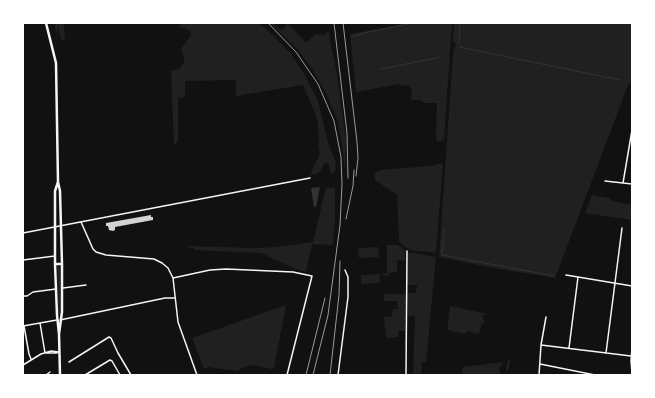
<!DOCTYPE html>
<html>
<head>
<meta charset="utf-8">
<style>
  body { margin:0 }
  #map { position:relative; width:655px; height:398px; overflow:hidden; background:#111; font-family:Georgia,serif }
  canvas { display:block }
  .frame { position:absolute; inset:0; border:24px solid #fff; pointer-events:none }
</style>
</head>
<body>
<div id="map">
<canvas width="655" height="398"></canvas>
<div class="frame"></div>
</div>
<script>
const context = document.querySelector('canvas').getContext('2d');
context.lineJoin = 'round';
function fillPath(path, color) {
  context.fillStyle = color;
  context.fill(path, 'evenodd');
}
function poly(rows) {
  const path = new Path2D();
  for (const r of rows) {
    path.moveTo(r[0], r[1]);
    for (let i = 2; i < r.length; i += 2) path.lineTo(r[i], r[i + 1]);
  }
  return path;
}
function stroke(path, color, width, dash) {
  context.strokeStyle = color;
  context.lineWidth = width;
  context.lineCap = dash ? 'butt' : 'round';
  context.setLineDash(dash || []);
  context.stroke(path);
}
const green = poly([
  [55,23,64,23,65,40,62,40,60,36,58,26,56,35],
  [180,23,258,23,269,31,291,54,304,74,318,101,329,146,336,162,335,172,331,174,328,163,325,163,320,172,316,174,310,175,321,151,319,150,318,124,316,115,303,85,236,96,236,80,185,81,185,97,178,98,178,141,174,145,171,71,180,68,184,62,184,57,181,49,191,35,190,31,180,27],
  [270,23,273,23,282,31,288,23,306,43,316,34,325,35,327,32,329,31,330,40,337,74,346,141,345,169,341,139,337,119,327,95,312,69,299,51],
  [411,23,452,23,444,139,440,142,437,141,436,137,437,103,424,103,421,100,411,100,412,91,409,85,402,86,399,84,356,92,350,34],
  [454,23,632,23,632,79,627,88,555,278,494,268,439,257,453,54,454,47,456,46,453,40],
  [443,163,436,253,410,250,399,242,397,195,375,180,375,173,380,170,431,166],
  [326,187,335,188,335,224,333,243,332,245,312,244,306,272,296,269,261,253,194,250,194,248,186,247,186,246,254,248,278,247,313,242],
  [592,195,609,198,612,201,632,205,632,220,585,213],
  [387,245,397,245,402,247,405,252,405,261,397,260,397,272,389,273,389,275,383,276,382,274,387,273],
  [378,247,379,257,359,258,358,248],
  [408,253,414,253,436,257,426,363,426,362,422,362,421,375,413,375,415,316,408,316,407,293,416,293,417,285,407,285],
  [57,266,60,267,60,314,58,314],
  [380,274,380,283,361,284,361,275],
  [384,294,398,294,398,295,406,294,405,331,398,331,398,337,386,338,384,317,392,317,393,309,398,309,397,301,384,301],
  [286,305,274,368,271,369,252,365,239,369,239,371,215,368,208,367,204,369,192,338],
  [450,306,487,314,482,316,485,322,481,325,479,334,468,331,465,334,447,330],
  [503,362,502,365,500,366,499,371,501,373,501,375,462,375,463,367]
]);
const water = poly([
  [320,187,316,207,314,207,311,188]
]);
const stream = poly([
  [352,37,364,33,412,23],
  [459,43,460,23],
  [459,47,620,80],
  [381,69,441,57],
  [444,229,444,236,442,251,442,255,554,276],
  [507,370,509,361]
]);
const building = poly([
  [151,215,151,217,153,217,153,220,115,227,115,230,113,231,109,230,108,226,106,226,106,223]
]);
const minor = poly([
  [605,181,632,184],
  [623,183,632,130],
  [81,222,93,249,96,252,106,255,154,259,162,263,168,268,173,278,178,322,197,375],
  [23,233,310,178],
  [23,260,55,256],
  [566,275,632,286],
  [173,278,210,270,226,269,293,272,312,276,287,375],
  [63,288,86,285],
  [23,296,27,296,33,292,56,289],
  [60,320,165,298,174,298],
  [40,323,45,353],
  [23,326,57,320],
  [24,326,29,354,31,359],
  [541,345,631,356],
  [632,347,631,361,632,373],
  [569,348,578,277],
  [46,353,57,353],
  [606,353,622,228],
  [69,362,109,337,111,338,118,353,131,375],
  [540,364,595,375],
  [23,365,41,354,51,351,59,352],
  [46,375,50,372],
  [85,375,110,360,112,361,120,375],
  [338,375,348,297,348,277,345,270],
  [406,375,407,251],
  [539,375,541,345,546,317]
]);
const secondary = poly([
  [46,23,56,63,58,182,60,191,62,264,62,312,59,334],
  [58,182,55,191,55,264,57,315,59,334,60,375],
  [55,264,62,264]
]);
const rail = poly([
  [268,23,296,52,318,84,334,121,341,157,342,184,340,225,328,315,313,375],
  [334,23,347,133,348,178],
  [343,23,357,142,358,158,356,176],
  [346,219,353,186,354,170],
  [306,375,325,298],
  [330,375,339,295,340,261]
]);
fillPath(green, '#202020');
fillPath(water, '#333');
stroke(stream, '#333', 1);
fillPath(building, '#d3d3d3');
stroke(minor, '#f5f5f5', 1.5);
stroke(secondary, '#f5f5f5', 2.5);
stroke(rail, '#9a9a9a', 1);
</script>
</body>
</html>
